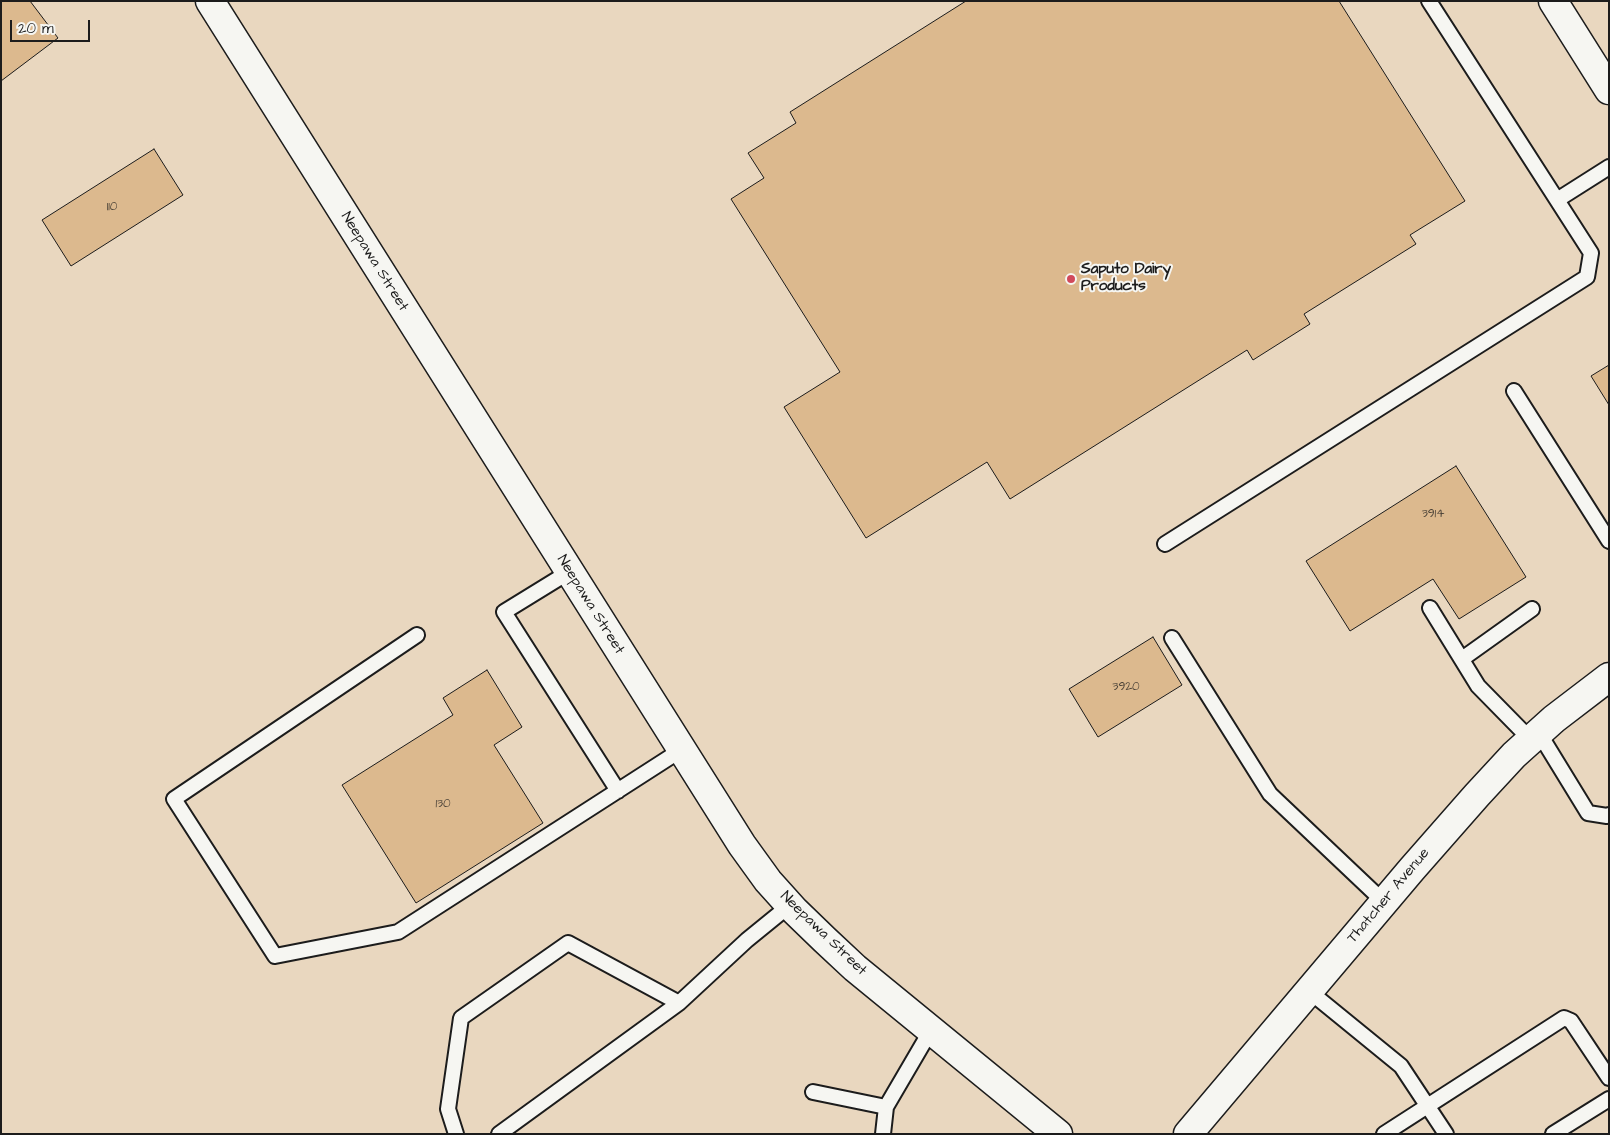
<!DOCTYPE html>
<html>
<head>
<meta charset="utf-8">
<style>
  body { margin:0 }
  #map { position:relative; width:1610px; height:1135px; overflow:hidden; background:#eee4d4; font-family:"Architects Daughter",sans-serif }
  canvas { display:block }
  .frame { position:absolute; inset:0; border:2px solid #1c1c1c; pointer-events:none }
  .scale { position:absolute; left:10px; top:20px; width:80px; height:22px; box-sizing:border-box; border:2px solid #1c1c1c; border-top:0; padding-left:6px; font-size:15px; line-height:18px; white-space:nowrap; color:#1c1c1c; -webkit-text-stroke:4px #f6f6f2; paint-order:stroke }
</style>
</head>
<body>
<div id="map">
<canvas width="1610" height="1135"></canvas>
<div class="frame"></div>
<div class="scale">20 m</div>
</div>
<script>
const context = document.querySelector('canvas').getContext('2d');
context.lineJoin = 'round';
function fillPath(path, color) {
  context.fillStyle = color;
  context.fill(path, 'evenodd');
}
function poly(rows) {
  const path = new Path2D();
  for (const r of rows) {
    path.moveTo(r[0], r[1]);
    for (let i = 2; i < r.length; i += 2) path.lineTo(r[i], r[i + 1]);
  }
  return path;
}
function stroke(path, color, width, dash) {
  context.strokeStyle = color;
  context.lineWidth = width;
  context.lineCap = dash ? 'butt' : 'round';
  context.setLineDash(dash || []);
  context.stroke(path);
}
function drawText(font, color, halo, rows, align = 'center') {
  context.font = font + ' "Architects Daughter",sans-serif';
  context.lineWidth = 4;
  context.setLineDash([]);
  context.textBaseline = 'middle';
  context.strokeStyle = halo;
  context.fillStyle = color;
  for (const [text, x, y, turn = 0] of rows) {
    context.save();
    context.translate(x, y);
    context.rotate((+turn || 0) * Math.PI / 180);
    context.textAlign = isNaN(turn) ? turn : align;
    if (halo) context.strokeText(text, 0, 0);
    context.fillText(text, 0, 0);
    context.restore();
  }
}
const built = poly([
  [1,1,1609,1,1609,1134,1,1134]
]);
const building = poly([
  [1,1,30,1,58,38,1,81,1,1],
  [966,1,1339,1,1465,201,1410,235,1416,244,1304,314,1310,324,1253,360,1247,350,1010,499,987,462,866,538,784,407,840,372,731,199,764,178,748,153,796,123,790,112,966,1],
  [154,149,183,195,71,266,42,220,154,149],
  [1609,365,1609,405,1591,376,1609,365],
  [1456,466,1526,577,1459,619,1433,579,1350,631,1306,561,1456,466],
  [1153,637,1182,685,1098,737,1069,689,1153,637],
  [487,670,522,727,494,745,543,823,416,903,342,785,453,715,443,698,487,670]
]);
const lane = poly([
  [1429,1,1557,200,1609,167],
  [1514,391,1609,541],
  [1165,544,1587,277,1591,253,1557,200],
  [569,572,504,612,618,791],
  [1430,608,1478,686,1531,740],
  [417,635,174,799,275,956,398,932,681,750],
  [1172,638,1270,794,1384,902],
  [1462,659,1532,609],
  [1539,733,1588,813,1607,816,1609,815],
  [1309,991,1401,1066,1446,1134],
  [813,1092,886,1107],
  [456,1134,448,1109,461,1018,568,943,679,1003,747,940,790,905],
  [499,1134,679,1003],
  [883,1134,886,1107,931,1030],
  [1384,1134,1564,1018,1571,1021,1609,1078],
  [1553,1134,1609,1099]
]);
const street = poly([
  [210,1,742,845,768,881,795,911,825,940,855,968,1058,1134],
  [1553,1,1609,90],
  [1188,1134,1412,869,1477,795,1514,755,1554,719,1609,677]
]);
const markers = [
  [1071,279,5,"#d1495b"]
];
const numberNames = [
  ["110",112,207],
  ["3914",1433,514],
  ["3920",1126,687],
  ["130",443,804]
];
const streetNames = [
  ["Neepawa Street",374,262,58],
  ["Neepawa Street",590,605,58],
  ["Thatcher Avenue",1389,896,-50],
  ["Neepawa Street",823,934,44]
];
const poiNames = [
  ["Saputo Dairy",1081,270],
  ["Products",1081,287]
];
fillPath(built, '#e9d7bf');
fillPath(building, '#dcb98e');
stroke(building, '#1c1c1c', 1);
stroke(lane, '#1c1c1c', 18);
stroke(street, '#1c1c1c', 31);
stroke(lane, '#f6f6f2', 14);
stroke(street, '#f6f6f2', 28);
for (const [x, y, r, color] of markers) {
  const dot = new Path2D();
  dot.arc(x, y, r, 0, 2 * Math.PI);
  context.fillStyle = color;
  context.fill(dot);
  stroke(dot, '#f6f6f2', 2);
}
drawText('12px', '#4c4338', null, numberNames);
drawText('15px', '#1c1c1c', '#f6f6f2', streetNames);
drawText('bold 15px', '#1c1c1c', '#f6f6f2', poiNames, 'left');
</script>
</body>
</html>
